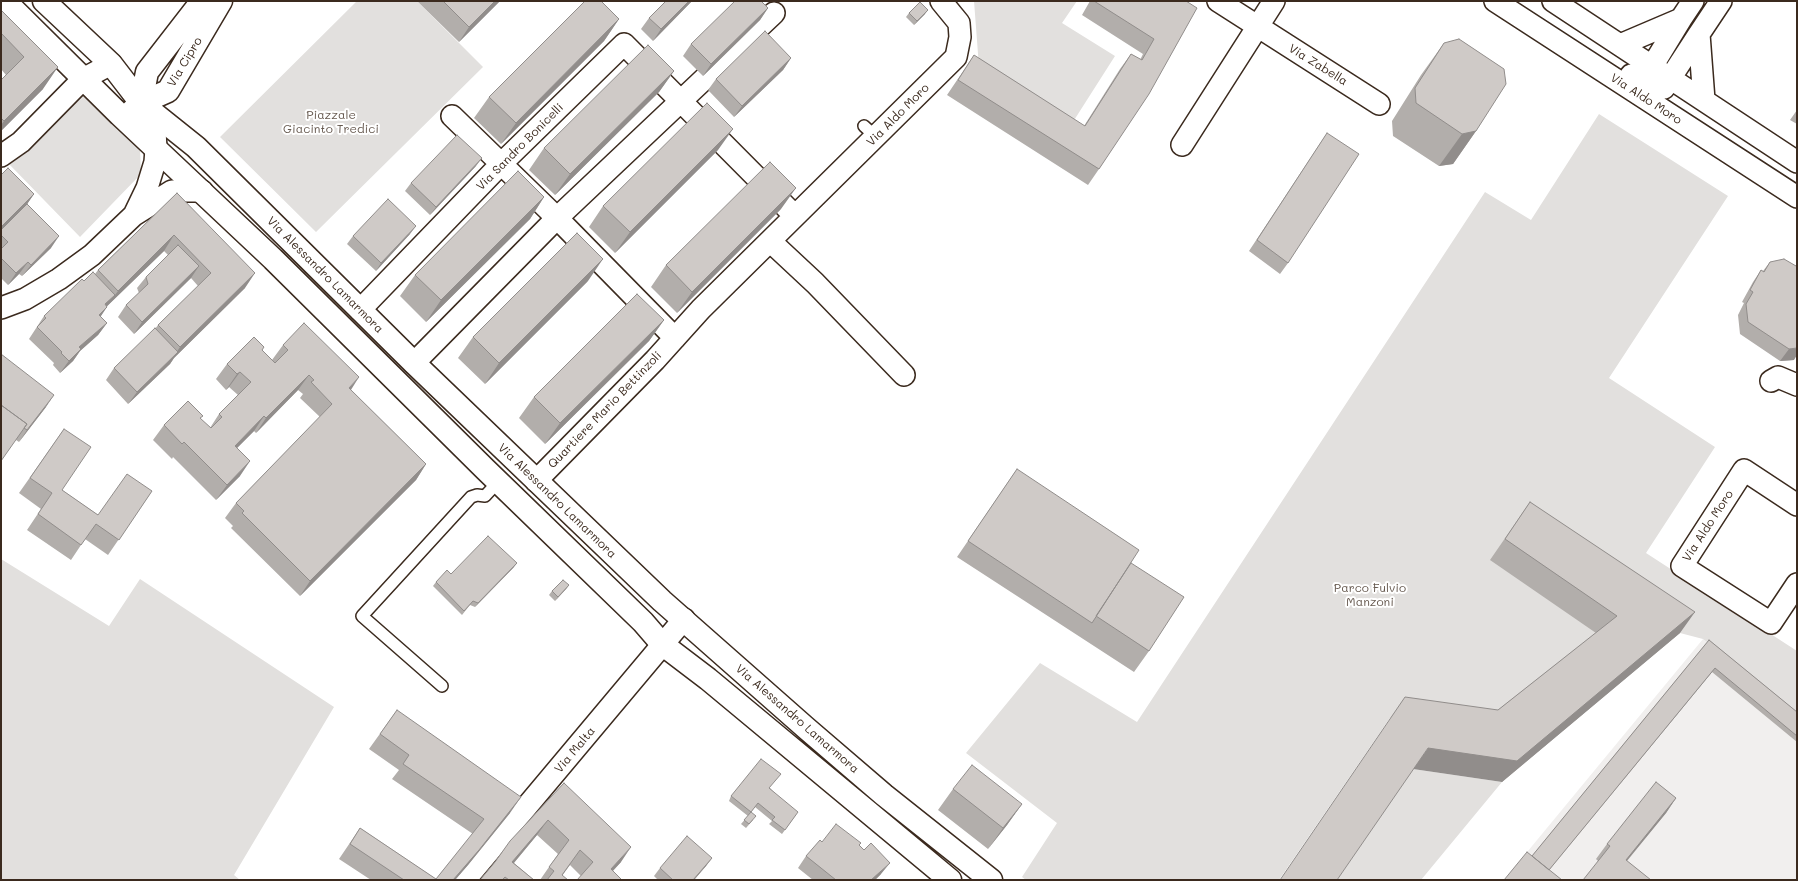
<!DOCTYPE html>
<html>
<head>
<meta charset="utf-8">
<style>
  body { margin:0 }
  #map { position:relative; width:1798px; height:881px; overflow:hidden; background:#fff; font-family:Mali,sans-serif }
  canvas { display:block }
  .frame { position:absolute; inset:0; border:2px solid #3b2a1e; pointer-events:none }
</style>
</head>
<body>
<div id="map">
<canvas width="1798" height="881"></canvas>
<div class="frame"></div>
</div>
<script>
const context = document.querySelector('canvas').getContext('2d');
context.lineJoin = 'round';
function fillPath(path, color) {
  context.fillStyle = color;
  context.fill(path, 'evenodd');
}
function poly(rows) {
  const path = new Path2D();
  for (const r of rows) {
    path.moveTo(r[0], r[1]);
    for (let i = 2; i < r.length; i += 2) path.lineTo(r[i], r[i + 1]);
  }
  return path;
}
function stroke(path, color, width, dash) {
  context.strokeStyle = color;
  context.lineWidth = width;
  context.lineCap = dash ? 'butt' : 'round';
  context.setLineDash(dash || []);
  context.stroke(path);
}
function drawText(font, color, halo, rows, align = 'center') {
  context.font = font + ' Mali,sans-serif';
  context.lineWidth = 4;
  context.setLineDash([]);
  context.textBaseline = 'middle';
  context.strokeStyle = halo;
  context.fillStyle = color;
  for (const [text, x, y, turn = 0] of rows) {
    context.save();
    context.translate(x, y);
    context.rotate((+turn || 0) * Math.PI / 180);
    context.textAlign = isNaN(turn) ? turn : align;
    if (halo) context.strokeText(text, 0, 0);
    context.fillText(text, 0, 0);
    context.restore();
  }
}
const built = poly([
  [1703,639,1797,713,1797,880,1504,880]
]);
const green = poly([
  [357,1,417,1,483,67,316,232,220,137],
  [974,1,1077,1,1062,23,1115,56,1071,125,979,67],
  [80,90,140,149,141,174,80,237,8,163],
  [1599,114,1728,196,1609,378,1715,447,1646,553,1797,651,1797,713,1703,639,1680,633,1602,637,1483,732,1390,718,1279,880,1026,880,1022,877,1057,823,966,753,1040,663,1137,722,1485,192,1531,220],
  [1,559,109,626,140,579,334,707,234,875,240,880,1,880],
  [1413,769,1502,782,1421,880,1337,880]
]);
const lane = poly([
  [864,126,876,137],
  [442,686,362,616,471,497,477,495,485,496,498,482]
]);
const street = poly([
  [1218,1,1379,104],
  [1495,1,1797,197],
  [1553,1,1797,162],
  [1620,45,1681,19,1693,1],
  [1631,75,1650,87,1664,88,1699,34],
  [1645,78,1681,19],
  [1704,100,1699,34,1721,1],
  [452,116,557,218,675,338],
  [1182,145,1274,1],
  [1,156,21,142,83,79,111,64],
  [134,215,147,188,155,162,156,149,155,130,141,103],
  [770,241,815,283,904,375],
  [1,308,25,299,59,279,92,255,134,215,172,191,202,191],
  [360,310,502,163,624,44,795,216],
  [414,363,557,218,774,13],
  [1771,381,1778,377,1797,385],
  [536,481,655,360,701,309,956,57,960,37,959,23,941,1],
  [1797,505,1744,470,1682,566,1771,623,1797,584],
  [465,880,684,619]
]);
const secondary = poly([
  [5,1,120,115,273,259,485,469,643,622,662,644,708,679,950,880],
  [44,1,111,64,141,103,196,147,414,363,662,601,806,728,884,795,991,880],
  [141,103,147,72,202,1],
  [131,112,141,103,168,91,221,1]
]);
const wall = poly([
  [417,1,500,1,459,42],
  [692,1,653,41,641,29,649,18],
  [1090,1,1186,1,1099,169,1088,185,947,95,974,55,1084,126,1120,69,1131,54,1140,60,1143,54,1082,15],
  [768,8,760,20,703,76,683,56,691,44],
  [1,10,43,89,1,131,1,80,6,75,1,69],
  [909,13,925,14,914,25,906,17],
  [619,19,604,41,501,144,474,118,489,97],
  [1444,43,1476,131,1453,164,1439,166,1393,136,1392,121,1421,75],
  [791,58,783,70,734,117,708,90,716,79],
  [674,71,659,92,555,195,529,170,544,148],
  [1797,110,1797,124,1790,120],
  [1327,133,1288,263,1280,274,1249,251],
  [718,150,615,253,589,227,603,206],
  [476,166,430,215,405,191,411,183],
  [1,175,34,194,27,204,51,248,22,276,19,274,8,285,1,278],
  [177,193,245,288,174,358,170,364,128,404,106,380,114,368,155,329,158,325,198,286,191,278,134,334,118,317,126,305,139,293,137,288,146,277,168,255,164,251,107,306,100,317,107,323,98,335,80,351,73,361,60,373,53,365,54,363,29,339,44,316,84,281,95,274,98,270],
  [544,197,530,219,426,322,400,296,415,275],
  [781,209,677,313,651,287,666,265],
  [410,234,376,271,347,244,353,236],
  [1770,262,1794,360,1780,361,1740,334,1738,315,1744,303,1742,302,1753,282,1761,270,1763,271],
  [588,281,485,384,458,358,473,337],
  [664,320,649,341,545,444,519,418,534,397],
  [283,345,351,390,426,464,416,480,300,596,231,528,233,526,225,518,236,503,320,417,300,398,303,394,298,390,256,433,254,431,237,448,240,476,216,500,173,457,172,459,153,440,164,425,201,419,210,428,219,414,238,395,229,387,226,390,216,379,227,364,264,347,262,350,272,360],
  [1,354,46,407,19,442,16,440],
  [64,429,62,490,98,515,152,491,108,555,85,539,71,560,27,530,41,509,19,493],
  [1017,469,1126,569,1149,651,1134,672,957,557],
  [1530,502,1680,633,1502,782,1390,718,1498,710,1596,633,1490,560],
  [514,567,475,607,470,605,462,615,433,586,436,582,451,574],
  [569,585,566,589,555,601,549,595,552,591],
  [1709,640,1797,712,1797,742,1712,672,1549,870,1532,856],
  [397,710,510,813,468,865,455,880,371,880,339,859,360,828,436,879,473,834,392,779,399,770,369,749],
  [564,783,621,862,613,871,581,876,570,865,562,876,568,880,540,880,558,854,537,835,514,863,534,880,480,880],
  [770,788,795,816,782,834,769,824,772,821,755,807,751,812,753,820,746,828,741,824,748,816,729,801,731,796],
  [953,789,1022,804,1007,825,988,849,938,810],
  [1676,798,1666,813,1627,861,1598,861,1596,859,1607,844],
  [822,842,859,845,881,874,875,880,813,880,798,868,806,856],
  [712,858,706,866,694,880,658,880,654,876,660,868]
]);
const shadedWall = poly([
  [495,1,500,1,459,42,469,27],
  [689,1,692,1,653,41,661,29],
  [768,8,760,20,703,76,711,64],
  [928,10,925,14,914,25,917,21],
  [619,19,604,41,501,144,516,123],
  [791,58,783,70,734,117,742,106],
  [58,67,43,89,1,131,1,125,4,121],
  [674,71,659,92,555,195,570,174],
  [733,129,718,150,615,253,630,232],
  [1476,131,1453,164,1439,166,1462,134],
  [482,158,476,166,430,215,436,207],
  [796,188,781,209,677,313,692,292],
  [34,194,19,216,1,233,1,227],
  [544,197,530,219,426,322,441,300],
  [416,226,410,234,376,271,381,263],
  [174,235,164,251,97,316,105,304,115,295,118,291],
  [59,236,51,248,22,276,31,265],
  [603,259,588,281,485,384,499,363],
  [28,262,19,274,8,285,16,273],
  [199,266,191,278,134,334,142,322],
  [255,273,245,288,174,358,170,364,128,404,137,392,174,356,180,347],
  [107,307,99,319,99,315],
  [664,320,649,341,545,444,560,423],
  [107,323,98,335,80,351,73,361,60,373,79,347],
  [1797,348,1797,355,1794,360,1780,361,1789,349],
  [240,372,229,387,226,390,237,374],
  [309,375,298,390,256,433,266,418],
  [359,377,349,393,349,388],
  [54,395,46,407,19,442,27,430],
  [264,416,254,431,224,461,235,446],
  [250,461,240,476,216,500,227,485],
  [426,464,416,480,300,596,310,581],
  [517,563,514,567,475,607,478,603],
  [569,585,566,589,555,601,558,597],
  [1695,612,1680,633,1502,782,1413,769,1428,748],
  [1715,668,1712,672,1541,880],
  [521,797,510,813,468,865,455,880,453,880],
  [1676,798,1666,813,1615,875,1626,860],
  [1022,804,1007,825,988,849,1003,828],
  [548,820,537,835,502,877,512,862],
  [631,847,621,862,604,880,611,869],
  [712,858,706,866,694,880,693,880],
  [890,863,881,874,875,880,871,880]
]);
const building = poly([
  [443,1,495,1,469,27,443,1],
  [585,1,601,1,619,19,516,123,489,97,585,1],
  [666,1,689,1,661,29,649,18,666,1],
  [735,1,761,1,768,8,711,64,691,44,735,1],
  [1094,1,1186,1,1197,8,1149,94,1099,169,958,80,974,55,1085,126,1131,54,1142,60,1154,39,1094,1],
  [920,2,928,10,917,21,909,13,920,2],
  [1,10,58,67,4,121,1,118,1,80,24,57,1,33,1,10],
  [765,31,791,58,742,106,716,79,765,31],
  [1459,39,1504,69,1506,84,1476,131,1462,134,1416,103,1415,88,1444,43,1459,39],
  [648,45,674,71,570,174,544,148,648,45],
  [707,103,733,129,630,232,603,206,707,103],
  [1327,133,1359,154,1288,263,1257,240,1327,133],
  [457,135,482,158,436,207,411,183,457,135],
  [770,162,796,188,692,292,666,265,770,162],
  [8,168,34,194,1,227,1,175,8,168],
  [518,171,544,197,441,300,415,275,518,171],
  [177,193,255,273,180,347,158,325,211,273,174,235,118,291,98,270,177,193],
  [388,199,416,226,381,263,353,236,388,199],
  [27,204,59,236,31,265,28,262,16,273,1,258,1,249,8,242,1,235,1,230,27,204],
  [577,233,603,259,499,363,473,337,577,233],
  [178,245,199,266,142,322,126,305,148,284,146,277,178,245],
  [1784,259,1796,266,1797,264,1797,348,1789,349,1748,322,1746,304,1753,292,1750,290,1761,270,1764,272,1770,262,1784,259],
  [93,272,115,295,105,304,107,307,99,315,107,323,79,347,81,349,69,361,61,353,62,352,37,327,46,318,44,316,82,279,84,281,93,272],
  [637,294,664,320,560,423,534,397,637,294],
  [304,323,359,377,349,388,426,464,310,581,242,513,244,511,236,503,332,404,311,382,314,380,309,375,266,418,264,416,235,446,250,461,227,485,184,442,182,444,164,425,188,401,203,416,200,418,211,428,222,417,219,414,251,382,240,372,237,374,227,364,254,337,264,347,262,350,275,363,288,350,283,345,304,323],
  [155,328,178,352,137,392,114,368,155,328],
  [1,354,54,395,27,430,24,428,27,424,1,405,1,354],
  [1,405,27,424,1,461,1,405],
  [64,429,91,447,62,490,98,515,127,474,152,491,119,540,96,524,81,545,38,514,52,493,30,478,64,429],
  [1017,469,1139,550,1092,623,968,541,1017,469],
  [1530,502,1695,612,1517,761,1428,748,1337,880,1280,880,1405,697,1498,710,1617,616,1505,539,1530,502],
  [488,536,517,563,478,603,473,601,464,611,436,582,447,570,451,574,488,536],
  [1131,563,1184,597,1149,651,1096,616,1131,563],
  [563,580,569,585,558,597,552,591,563,580],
  [1709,640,1797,712,1797,736,1715,668,1549,870,1532,856,1709,640],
  [397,710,521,797,479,850,453,880,404,880,350,844,360,828,436,879,484,819,403,764,409,755,380,734,397,710],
  [761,759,781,774,769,788,798,812,785,830,772,820,775,817,758,803,751,812,731,796,761,759],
  [972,765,1022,804,1003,828,953,789,972,765],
  [1656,782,1676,798,1626,860,1651,880,1583,880,1610,846,1607,844,1656,782],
  [564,783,631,847,611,869,622,880,577,880,593,862,580,850,562,875,568,880,547,880,554,871,549,867,569,840,548,820,512,862,534,880,509,880,505,877,502,880,480,880,495,862,510,841,564,783],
  [751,812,756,816,749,824,744,820,751,812],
  [836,824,861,843,859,845,864,850,871,843,890,863,871,880,836,880,806,856,820,840,822,842,836,824],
  [687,836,712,858,693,880,673,880,660,868,687,836],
  [1527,852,1562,880,1504,880,1527,852]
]);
const streetNames = [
  ["Via Cipro",185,62,-59],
  ["Via Zabella",1318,65,32],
  ["Via Aldo Moro",1646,99,33],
  ["Via Aldo Moro",898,115,-45],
  ["Via Sandro Bonicelli",520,147,-45],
  ["Via Alessandro Lamarmora",325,275,45],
  ["Quartiere Mario Bettinzoli",605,410,-46],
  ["Via Alessandro Lamarmora",557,501,44],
  ["Via Aldo Moro",1708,526,-57],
  ["Via Alessandro Lamarmora",797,719,41],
  ["Via Malta",575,750,-50]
];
const parkNames = [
  ["Piazzale",331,115],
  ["Giacinto Tredici",331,129],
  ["Parco Fulvio",1370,588],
  ["Manzoni",1370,602]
];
fillPath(built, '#f1efee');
fillPath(green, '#e2e0de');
stroke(lane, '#3b2a1e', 14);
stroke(street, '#3b2a1e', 24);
stroke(secondary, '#3b2a1e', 25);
stroke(lane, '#fff', 11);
stroke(street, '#fff', 21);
stroke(secondary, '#fff', 22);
fillPath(wall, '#b2aeab');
fillPath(shadedWall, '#918d8b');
fillPath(building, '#cfcac7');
stroke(building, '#918d8b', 1);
drawText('12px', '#3b2a1e', '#fff', streetNames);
drawText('12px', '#65584e', '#fff', parkNames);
</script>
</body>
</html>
